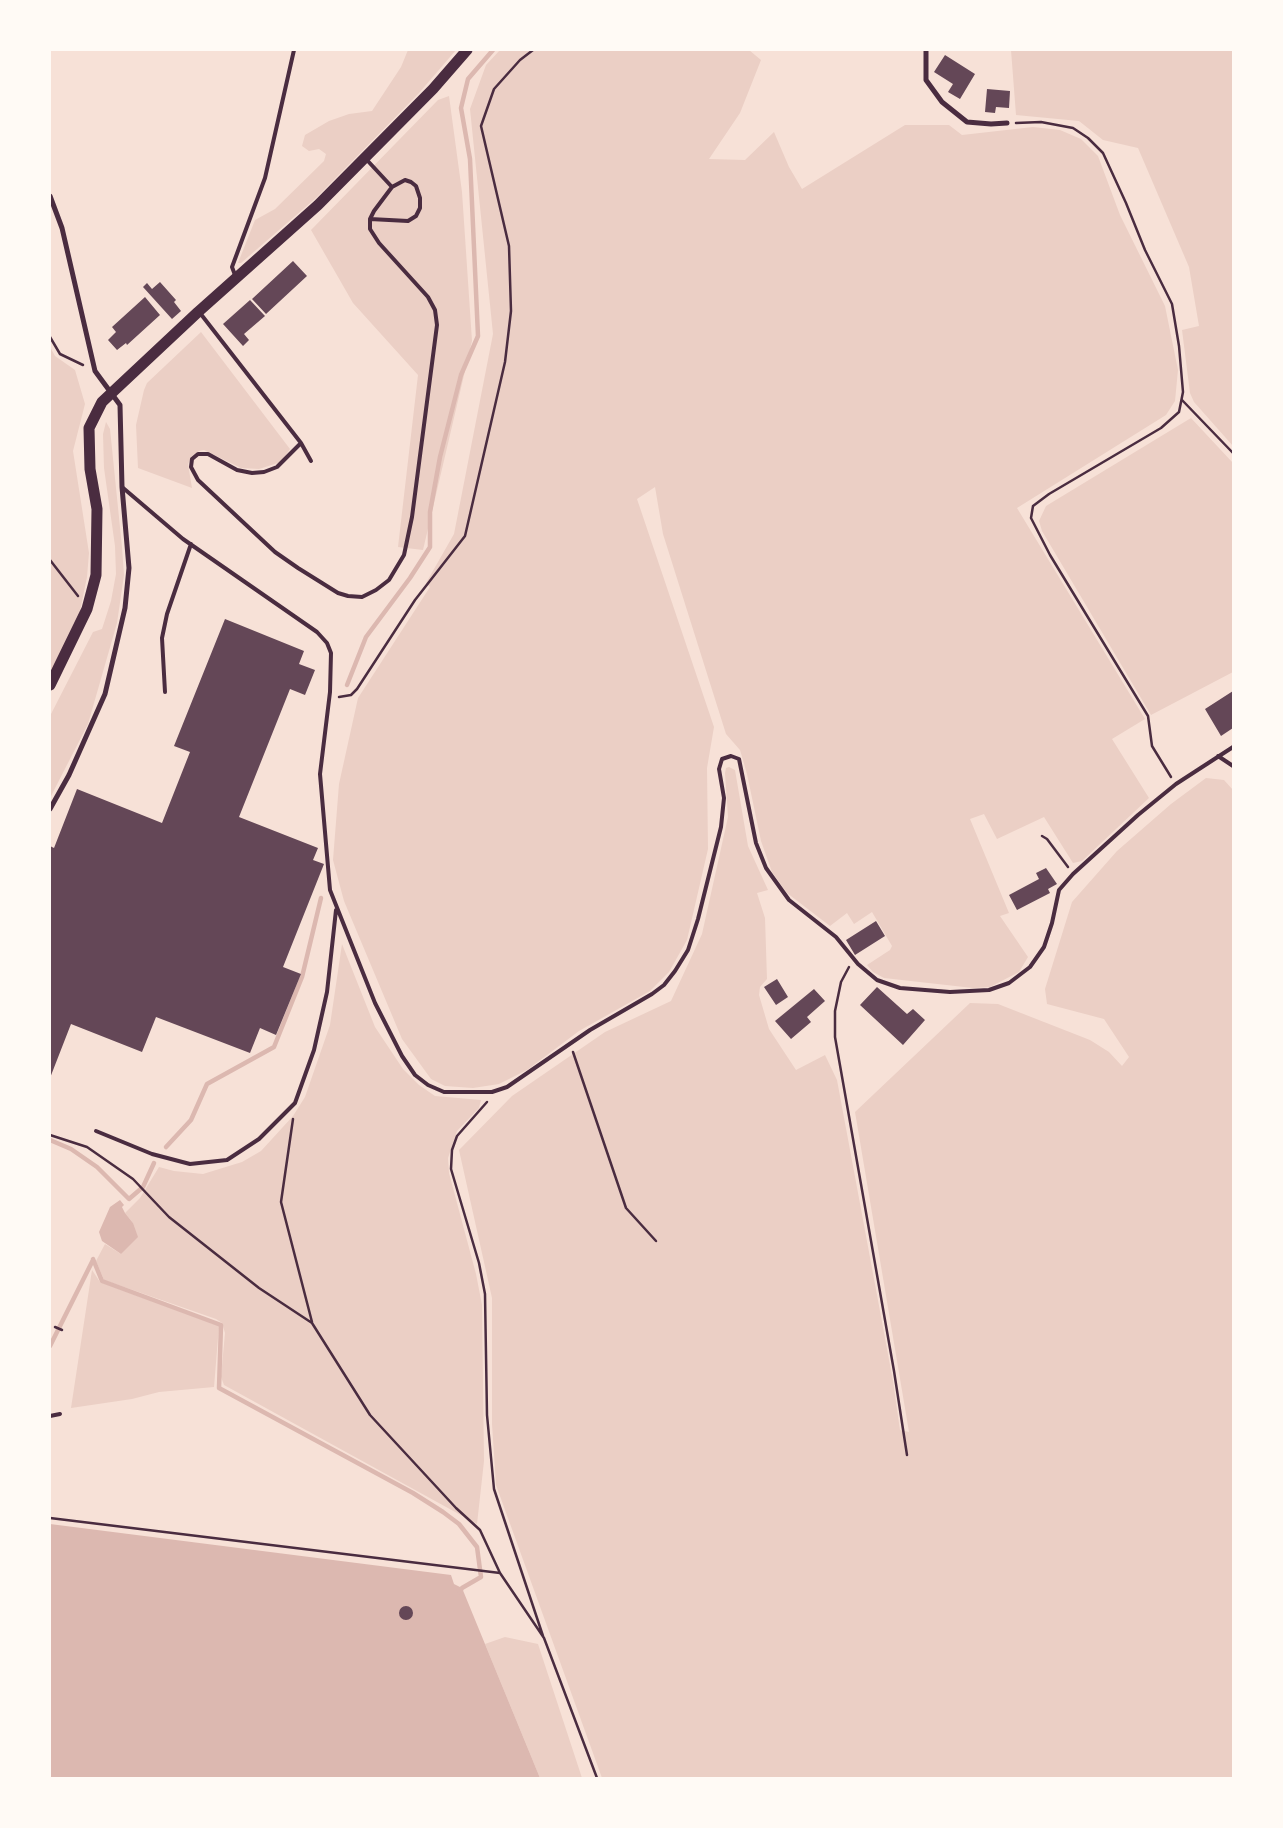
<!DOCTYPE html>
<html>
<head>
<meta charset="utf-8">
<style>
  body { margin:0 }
  #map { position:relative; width:1283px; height:1828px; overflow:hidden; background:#f7e1d7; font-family:"Source Sans 3",sans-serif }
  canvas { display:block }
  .frame { position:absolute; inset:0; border:51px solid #fffaf5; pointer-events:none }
</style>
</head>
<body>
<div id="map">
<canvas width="1283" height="1828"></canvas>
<div class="frame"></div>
</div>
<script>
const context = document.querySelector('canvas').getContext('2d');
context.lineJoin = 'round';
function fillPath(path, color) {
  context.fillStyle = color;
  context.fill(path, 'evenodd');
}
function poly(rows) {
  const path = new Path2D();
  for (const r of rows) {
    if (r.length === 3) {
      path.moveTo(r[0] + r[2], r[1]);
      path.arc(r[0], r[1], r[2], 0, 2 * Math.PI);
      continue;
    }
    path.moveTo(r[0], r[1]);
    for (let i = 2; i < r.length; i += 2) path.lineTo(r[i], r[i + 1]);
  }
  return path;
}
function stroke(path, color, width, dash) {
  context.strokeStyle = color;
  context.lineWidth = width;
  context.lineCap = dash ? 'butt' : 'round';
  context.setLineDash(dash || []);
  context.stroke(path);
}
const green = poly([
  [408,50,456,50,419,93,317,197,241,263,238,263,255,220,275,209,324,161,326,154,319,149,309,151,302,146,305,135,329,121,349,114,372,111,401,67],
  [500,50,749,50,761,60,740,113,709,159,745,160,774,132,789,167,802,189,905,125,949,125,962,135,1033,127,1060,130,1081,139,1098,156,1120,215,1165,306,1178,370,1175,401,1166,415,1017,508,1145,719,1112,739,1149,798,1082,861,1073,863,1044,817,997,839,984,814,970,819,1009,913,1000,916,1028,957,1019,972,990,987,973,988,884,978,873,972,867,965,890,950,892,946,872,912,854,924,847,913,830,926,787,893,772,872,761,841,747,774,740,750,726,734,663,534,655,487,637,499,714,727,707,768,708,849,687,940,669,972,650,991,579,1031,527,1070,499,1084,473,1088,445,1086,431,1079,402,1039,344,901,333,860,339,784,358,698,430,587,426,583,454,534,493,334,470,109,486,65],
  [1011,50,1233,50,1233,446,1194,402,1190,393,1182,330,1199,326,1189,267,1138,148,1103,140,1079,121,1016,115],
  [449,96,462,192,472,341,423,550,398,547,418,375,353,303,311,230,438,100],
  [201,332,290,449,281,462,259,469,241,468,204,450,199,451,192,456,188,464,192,488,138,468,136,425,144,390,147,383],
  [50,347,55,356,75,370,85,404,73,451,89,553,87,577,79,616,50,675],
  [1191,418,1233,463,1233,672,1151,715,1042,531,1039,521,1046,506],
  [106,422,110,429,122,547,124,575,117,623,88,724,50,798,50,716,93,632,102,629,111,601,116,574,115,546,104,468,103,434],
  [729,767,735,770,748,846,768,890,757,893,765,918,767,979,760,987,759,995,769,1029,796,1070,825,1055,837,1080,893,1381,900,1430,909,1432,855,1112,970,1003,998,1004,1090,1040,1109,1052,1122,1066,1129,1057,1104,1019,1047,1004,1045,989,1072,902,1117,851,1171,804,1206,778,1224,780,1233,790,1233,1778,602,1778,496,1485,492,1424,492,1298,459,1150,512,1096,605,1032,671,1001,702,934,728,817,725,773,726,768],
  [342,944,375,1027,403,1069,419,1085,435,1096,481,1100,479,1108,457,1131,448,1158,449,1173,476,1274,482,1305,484,1461,477,1524,224,1385,221,1377,225,1333,222,1323,216,1319,104,1280,96,1261,105,1244,121,1254,133,1223,125,1213,140,1198,159,1167,174,1171,203,1174,242,1162,261,1151,293,1116,305,1097,330,1025],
  [92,1270,100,1282,219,1326,214,1387,159,1392,132,1399,71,1408],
  [505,1637,538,1644,582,1778,540,1778,485,1644]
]);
const water = poly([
  [120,1200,124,1205,122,1207,125,1213,133,1223,138,1237,121,1254,102,1241,99,1232,110,1207],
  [50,1524,451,1575,454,1584,462,1588,540,1778,50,1778]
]);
const stream = poly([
  [347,685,366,637,410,578,430,547,430,512,440,457,461,375,478,336,470,159,461,108,468,79,493,50],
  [50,1140,71,1149,97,1167,129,1199,143,1187,154,1163],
  [166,1147,191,1120,207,1084,274,1047,302,977,321,898],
  [93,1259,102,1281,221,1325,219,1388,413,1493,443,1512,459,1524,477,1547,481,1577,462,1588,460,1592],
  [50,1346,93,1260]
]);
const building = poly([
  [945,55,975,74,960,99,948,92,953,84,934,72],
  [987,89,1010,91,1009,108,996,107,995,113,985,112],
  [293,261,307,276,266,314,252,299],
  [160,282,176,300,174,302,181,311,172,319,143,287,147,283,152,289],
  [145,297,160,315,127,345,126,343,117,350,108,340,116,332,112,327],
  [250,300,265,316,244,334,249,340,243,346,223,324],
  [225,619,304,651,299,664,315,670,305,695,290,689,239,817,318,848,313,860,324,864,283,967,301,974,276,1035,260,1028,250,1053,156,1017,142,1052,71,1024,50,1078,50,846,54,848,77,789,162,823,190,752,174,746],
  [1233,691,1233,728,1221,736,1205,709],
  [1046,868,1057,884,1048,889,1050,893,1017,910,1009,895,1039,879,1036,873],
  [876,921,885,936,855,955,846,940],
  [777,979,788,997,776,1005,764,987],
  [877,987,907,1014,913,1009,925,1020,903,1045,860,1005],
  [814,989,825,1001,807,1017,811,1022,791,1039,775,1021],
  [406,1613,7]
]);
const path = poly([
  [1016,123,1041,122,1073,128,1088,138,1103,153,1126,203,1145,250,1172,304,1179,346,1183,392,1179,412,1161,428,1049,494,1033,506,1031,518,1050,555,1148,716,1152,746,1171,777],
  [50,337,60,354,83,365],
  [1182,400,1233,453],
  [50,560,78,596],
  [339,697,351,695,357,689,415,600,465,536,505,362,511,311,509,246,481,126,494,89,520,60,533,50],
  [1042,836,1047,839,1068,867],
  [849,967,841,982,835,1011,835,1037,894,1371,907,1455],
  [573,1052,626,1208,656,1241],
  [487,1102,457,1136,452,1150,451,1169,479,1263,485,1294,487,1415,494,1489,543,1636],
  [293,1119,281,1202,312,1322],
  [50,1135,87,1147,133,1179,169,1217,259,1288,312,1323,370,1415,456,1508,480,1530,500,1573,544,1638,597,1778],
  [55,1327,62,1330],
  [50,1518,500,1573]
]);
const service = poly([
  [366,159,392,187],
  [235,275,232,267,265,178,294,50],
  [200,313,301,443,311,461],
  [301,443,277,467,264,472,252,473,237,470,208,454,198,454,192,459,191,467,198,480,275,552,298,568,338,593,348,596,362,597,376,590,389,580,404,555,412,517,437,325,435,310,428,297,379,243,370,229,370,219,374,211,392,187,405,180,411,182,416,186,420,198,420,208,416,216,408,221,370,219],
  [122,487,183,539,317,632,327,643,331,653,330,692,320,774,330,890,375,1003,402,1056,415,1075,428,1085,444,1092,492,1092,507,1087,590,1030,652,994,664,985,675,971,688,950,698,919,721,827,724,798,719,769,722,759,731,756,739,759,756,843,766,868,789,900,836,937,858,964,877,980,900,988,950,992,989,990,1009,983,1030,967,1044,947,1052,923,1059,890,1073,874,1138,815,1176,784,1233,747],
  [165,692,162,638,167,614,191,544],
  [1218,756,1233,766],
  [96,1131,152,1154,190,1164,227,1160,259,1139,295,1103,314,1050,327,992,336,910],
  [50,1416,60,1414]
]);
const minor = poly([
  [926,50,926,80,942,102,967,122,991,124,1007,123],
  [50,196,62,228,95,371,120,405,122,487,129,568,125,608,105,694,69,775,50,809]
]);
const primary = poly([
  [50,685,87,609,96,575,97,509,90,469,89,428,102,402,198,312,318,205,433,89,467,50]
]);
fillPath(green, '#ebcfc5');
fillPath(water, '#dcb8b0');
stroke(stream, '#dcb8b0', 4.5);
fillPath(building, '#644757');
stroke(path, '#4a2c40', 2.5);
stroke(service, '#4a2c40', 4);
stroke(minor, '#4a2c40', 5);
stroke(primary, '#4a2c40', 11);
</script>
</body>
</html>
